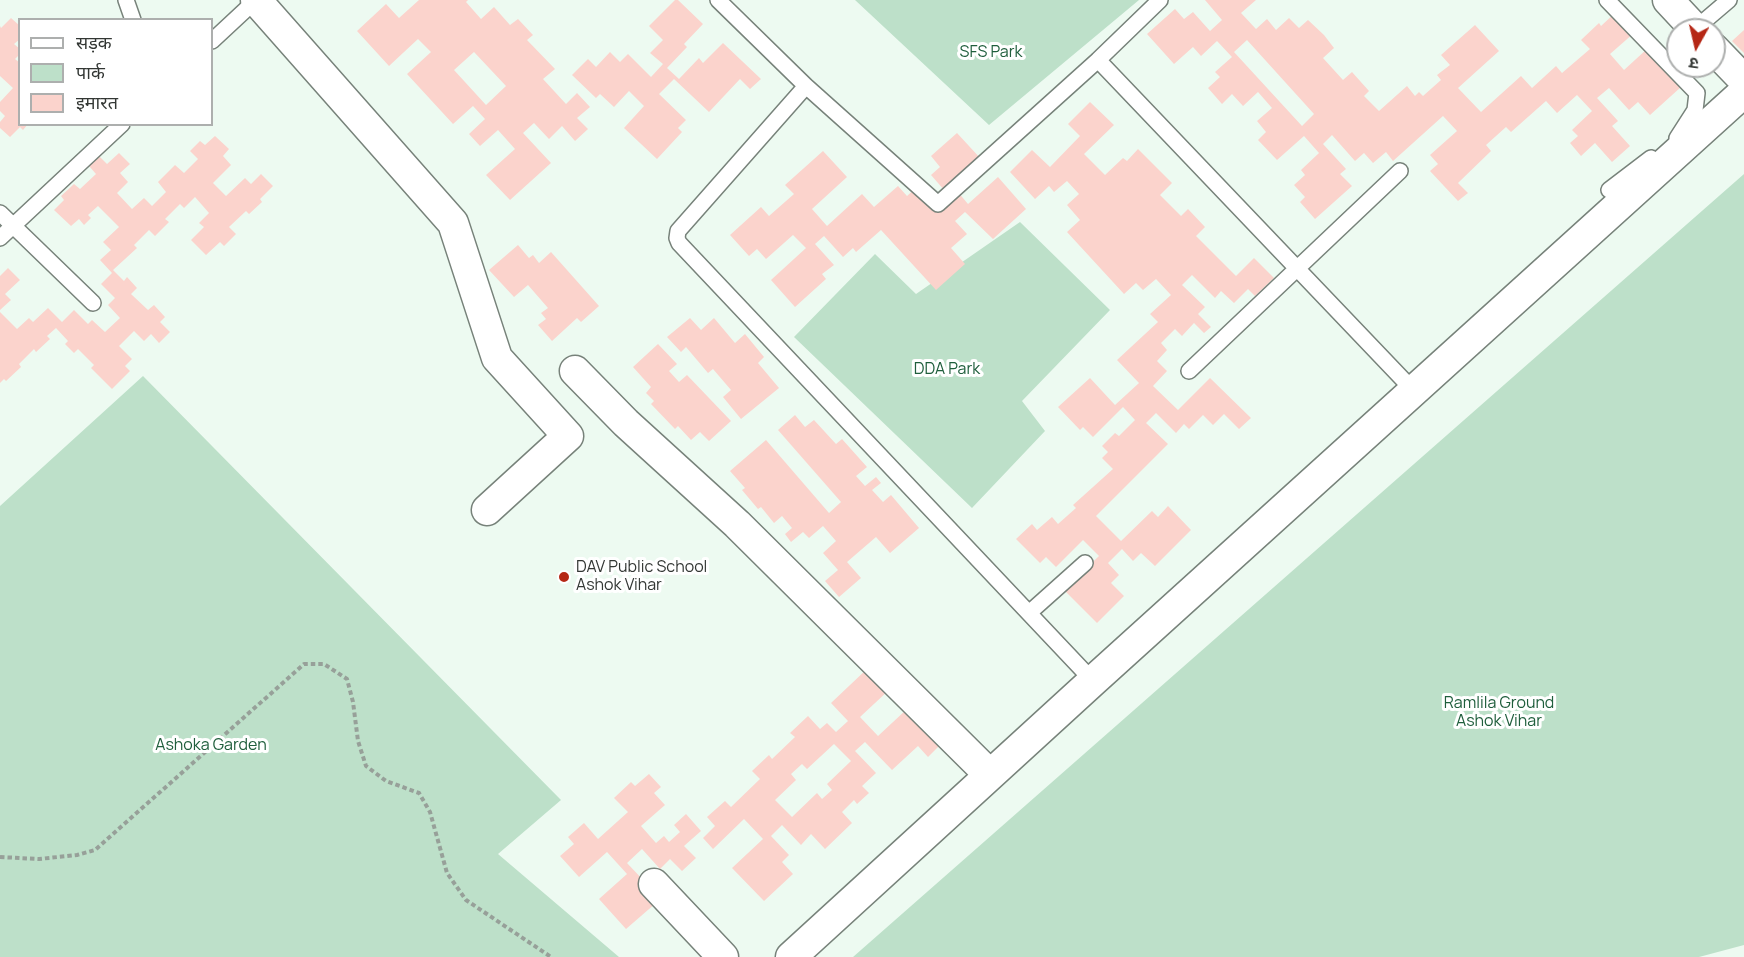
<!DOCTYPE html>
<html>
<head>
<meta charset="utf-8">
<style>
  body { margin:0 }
  #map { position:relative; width:1744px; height:957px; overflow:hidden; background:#edfaf1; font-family:Manrope,"Noto Sans Devanagari",sans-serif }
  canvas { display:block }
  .legend { position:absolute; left:18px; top:18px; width:195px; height:108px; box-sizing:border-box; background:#fff; border:2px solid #adafae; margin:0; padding:8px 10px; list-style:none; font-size:18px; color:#333734 }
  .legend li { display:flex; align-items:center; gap:12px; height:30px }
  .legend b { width:30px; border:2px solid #adafae }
  .north { position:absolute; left:1666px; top:18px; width:60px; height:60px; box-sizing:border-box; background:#fff; border:2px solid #adafae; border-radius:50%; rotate:188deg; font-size:16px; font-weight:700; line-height:24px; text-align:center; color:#333734 }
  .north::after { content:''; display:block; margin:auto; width:21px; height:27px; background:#b52715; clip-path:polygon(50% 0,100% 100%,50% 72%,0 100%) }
</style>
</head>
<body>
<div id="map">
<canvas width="1744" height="957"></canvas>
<ul class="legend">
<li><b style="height:8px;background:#fff"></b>सड़क</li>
<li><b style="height:16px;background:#bde0c9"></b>पार्क</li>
<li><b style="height:16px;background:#fbd3cc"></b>इमारत</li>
</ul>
<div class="north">उ</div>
</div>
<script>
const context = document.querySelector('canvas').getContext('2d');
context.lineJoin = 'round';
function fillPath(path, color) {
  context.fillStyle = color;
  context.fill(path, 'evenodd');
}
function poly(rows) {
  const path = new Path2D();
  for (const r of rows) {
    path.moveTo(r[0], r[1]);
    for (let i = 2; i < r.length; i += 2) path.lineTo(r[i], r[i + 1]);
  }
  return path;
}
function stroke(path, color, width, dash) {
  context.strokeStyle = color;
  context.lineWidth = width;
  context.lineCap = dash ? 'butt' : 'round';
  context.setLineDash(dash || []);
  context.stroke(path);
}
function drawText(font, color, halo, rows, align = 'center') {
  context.font = font + ' Manrope,sans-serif';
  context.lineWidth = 6;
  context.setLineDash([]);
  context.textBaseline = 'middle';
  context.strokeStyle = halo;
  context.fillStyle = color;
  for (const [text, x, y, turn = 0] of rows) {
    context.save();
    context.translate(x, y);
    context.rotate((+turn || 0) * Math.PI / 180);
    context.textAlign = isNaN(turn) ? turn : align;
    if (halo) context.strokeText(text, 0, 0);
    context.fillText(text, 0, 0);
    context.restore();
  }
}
const green = poly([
  [855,0,1139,0,989,125],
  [1744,174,1744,945,1699,957,853,957],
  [1020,222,1110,310,1022,401,1045,431,972,508,794,337,875,254,916,294],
  [143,376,561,800,498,854,619,957,0,957,0,506]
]);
const building = poly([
  [419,0,468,0,466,2,481,19,494,7,510,25,518,19,533,35,527,40,555,69,543,79,566,104,577,93,590,107,577,118,588,129,575,141,562,126,549,139,534,123,523,133,551,163,510,200,486,175,515,149,498,130,480,146,469,134,485,119,473,106,453,124,407,74,431,52,418,39,389,66,357,31,386,4,399,18],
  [474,52,506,86,486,105,454,70],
  [675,0,678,0,703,24,684,44,687,47,667,68,679,79,699,58,703,63,723,43,761,79,750,89,740,79,709,112,674,79,659,94,686,120,678,128,682,132,657,159,624,128,644,106,629,91,614,107,600,94,596,98,572,75,588,59,596,67,610,52,620,62,628,54,651,77,663,64,650,53,663,40,649,26],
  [1205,0,1256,0,1241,13,1256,29,1267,19,1276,30,1289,18,1299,28,1308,20,1324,35,1334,48,1323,58,1343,80,1352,72,1369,91,1364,96,1379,111,1407,86,1415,96,1419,92,1423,96,1441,80,1437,75,1450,65,1441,55,1475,25,1499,51,1458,88,1481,112,1521,76,1532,88,1556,66,1562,73,1590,49,1581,40,1599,23,1601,26,1616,12,1634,33,1610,54,1624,70,1647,49,1681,87,1650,115,1638,102,1629,110,1609,88,1597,98,1618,121,1612,126,1630,146,1612,162,1595,143,1581,156,1570,143,1578,136,1572,130,1592,111,1577,95,1557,113,1546,101,1511,132,1506,127,1486,145,1491,151,1458,183,1468,193,1458,201,1430,171,1438,164,1430,155,1457,131,1443,116,1393,161,1386,152,1373,163,1364,153,1355,161,1332,135,1323,144,1346,169,1340,174,1352,186,1315,219,1300,202,1305,197,1294,185,1305,175,1301,170,1319,153,1304,136,1277,160,1258,140,1266,132,1257,121,1272,108,1258,92,1243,106,1232,94,1222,104,1208,88,1220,77,1215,72,1232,57,1217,41,1201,56,1193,47,1174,64,1147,34,1175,9,1184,19,1193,12,1210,31,1222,20],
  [1247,40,1314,114,1302,126,1234,52],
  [11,18,20,26,20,39,14,44,20,49,20,54,15,59,20,63,20,124,28,124,23,130,20,127,10,137,0,128,0,122,5,116,0,111,0,102,13,88,0,76,0,26,1,28],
  [1744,30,1744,53,1732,41],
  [1090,102,1114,125,1084,154,1105,175,1123,158,1127,161,1138,149,1172,183,1160,195,1181,216,1188,209,1205,227,1196,236,1236,276,1254,258,1274,278,1255,296,1248,289,1234,303,1221,291,1215,298,1192,275,1182,285,1205,307,1198,314,1211,327,1204,333,1194,323,1182,336,1175,329,1161,343,1167,350,1157,361,1167,371,1153,386,1178,410,1210,378,1251,418,1239,429,1224,414,1213,425,1203,415,1189,429,1184,424,1176,433,1156,413,1146,423,1168,444,1096,516,1121,541,1152,511,1158,517,1168,506,1191,530,1155,566,1141,553,1133,561,1122,549,1108,563,1119,575,1111,583,1124,596,1097,623,1064,590,1099,556,1083,540,1056,567,1046,557,1040,563,1016,539,1032,524,1037,530,1052,517,1058,524,1076,508,1073,505,1113,469,1102,458,1108,452,1102,446,1115,433,1119,436,1135,420,1123,407,1093,437,1083,427,1080,430,1058,407,1090,378,1115,405,1139,383,1117,360,1158,322,1150,314,1171,295,1156,279,1143,290,1136,283,1124,294,1067,232,1080,220,1067,205,1079,194,1067,181,1054,192,1049,186,1035,199,1010,172,1032,150,1050,167,1080,136,1068,124],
  [957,133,981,159,952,185,968,204,998,177,1026,209,993,239,965,212,955,221,967,234,951,248,965,264,936,290,881,230,856,252,853,248,843,257,824,236,815,244,834,265,822,274,826,279,795,307,771,280,806,248,793,235,766,259,757,249,749,256,730,235,761,207,769,216,794,194,785,185,823,151,847,177,812,209,827,226,862,194,874,207,898,186,907,196,919,185,934,202,945,191,931,175,940,167,931,156],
  [215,136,229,149,223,156,231,165,213,183,226,196,245,178,251,184,261,174,273,186,260,199,262,202,249,214,246,211,229,227,236,234,224,246,220,242,206,255,191,240,204,227,199,223,209,213,195,197,184,208,180,204,165,219,169,222,155,236,149,230,134,245,137,248,113,270,124,281,127,277,137,288,131,294,148,310,154,305,165,317,160,322,170,332,159,343,151,334,144,341,134,331,119,346,132,359,125,366,130,371,112,389,91,368,94,365,78,349,74,353,65,344,68,341,56,328,47,336,50,339,36,352,34,349,19,364,21,367,6,381,4,379,0,383,0,312,17,329,29,318,33,322,48,308,62,322,74,310,88,324,92,320,105,332,120,318,108,305,115,298,101,284,112,273,100,260,111,250,103,242,119,227,98,206,88,215,91,218,84,225,79,219,71,226,54,210,64,200,61,196,74,184,80,189,96,174,89,166,99,156,107,164,119,153,130,164,120,173,128,182,117,193,132,209,144,198,152,206,166,192,158,182,175,165,184,173,198,159,190,151,200,141,205,145],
  [518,245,529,258,533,255,539,263,551,252,599,306,581,322,577,318,552,341,538,325,546,319,541,313,548,308,528,285,514,297,489,270],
  [8,268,20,280,5,294,11,300,0,310,0,276],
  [690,318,701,330,714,318,735,343,745,334,764,357,758,363,779,388,741,419,723,397,731,390,713,369,708,373,686,347,681,352,667,337],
  [658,344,677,364,669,371,679,382,687,375,731,421,709,441,700,432,691,440,678,426,675,429,651,404,654,401,646,393,651,387,633,367],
  [795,415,805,427,814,420,836,444,842,439,867,467,856,476,865,486,876,477,881,483,872,490,883,502,891,495,919,528,890,553,876,537,847,562,861,578,839,597,825,581,838,570,823,553,836,541,823,526,809,538,803,532,791,542,785,534,792,528,782,516,774,523,761,507,758,509,742,490,745,488,730,471,766,440,829,513,841,502,778,430],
  [868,668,889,690,860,717,878,736,907,709,941,744,928,757,918,746,892,770,865,742,855,751,876,773,862,786,869,793,857,804,854,800,842,812,852,823,825,849,811,834,801,845,782,825,771,836,789,855,782,862,793,874,764,901,732,868,763,839,744,819,713,849,703,838,715,826,707,817,725,801,731,807,760,779,752,771,769,755,772,759,795,737,790,733,808,716,820,729,827,723,836,732,848,721,831,703],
  [834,744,851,761,827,784,832,790,822,799,817,793,792,817,775,800,796,780,791,774,802,764,807,769],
  [649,774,661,787,654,793,665,805,641,826,656,843,664,836,669,842,680,832,674,825,686,814,701,831,684,846,696,858,682,871,670,859,660,869,642,849,627,863,645,882,656,903,626,929,599,899,627,874,607,852,579,877,560,856,574,844,568,837,584,823,598,839,628,812,614,798,631,782,635,786]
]);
const path = poly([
  [0,857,39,859,77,855,95,850,304,664,324,664,347,679,353,702,358,741,366,766,386,781,419,793,430,812,447,873,466,900,551,957]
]);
const service = poly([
  [126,0,133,20],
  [718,0,806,86,938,204,1098,60,1160,0],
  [1607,0,1697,93,1695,110,1677,138],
  [1695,29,1729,0],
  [212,41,255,1],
  [1098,60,1414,391],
  [806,86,678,231,677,238,679,243,1093,681],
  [1609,190,1651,158],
  [0,213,93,303],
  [0,238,122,124],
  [1189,371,1400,171],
  [1029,613,1085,563]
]);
const minor = poly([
  [256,0,453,223,497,358,568,436,487,510],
  [1668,0,1696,30],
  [1714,49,1744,80],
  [575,371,626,423,737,524,990,775],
  [654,884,723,957],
  [791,957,1093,681,1744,92]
]);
const markers = [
  [564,577,6,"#b52715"]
];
const parkNames = [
  ["SFS Park",991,53],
  ["DDA Park",947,370],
  ["Ramlila Ground",1499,704],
  ["Ashok Vihar",1499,722],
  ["Ashoka Garden",211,746]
];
const poiNames = [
  ["DAV Public School",576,568],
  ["Ashok Vihar",576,586]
];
fillPath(green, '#bde0c9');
fillPath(building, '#fbd3cc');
stroke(service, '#77827a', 18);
stroke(minor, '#77827a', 33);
stroke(path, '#97a099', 4, [4.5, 3]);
stroke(service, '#fff', 15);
stroke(minor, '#fff', 30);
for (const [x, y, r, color] of markers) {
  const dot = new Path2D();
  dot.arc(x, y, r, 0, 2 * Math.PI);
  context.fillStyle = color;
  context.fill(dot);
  stroke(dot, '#fff', 2);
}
drawText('16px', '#1f5e3c', '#fff', parkNames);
drawText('16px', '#333734', '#fff', poiNames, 'left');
</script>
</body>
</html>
